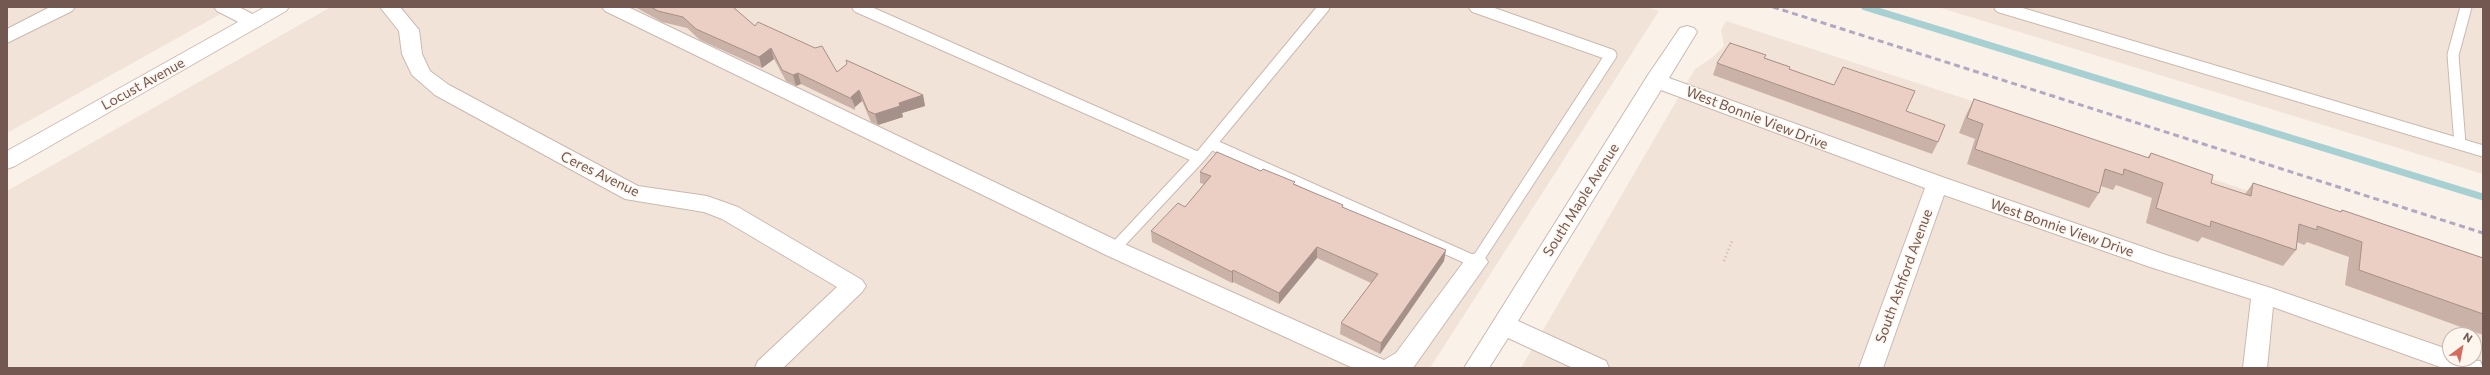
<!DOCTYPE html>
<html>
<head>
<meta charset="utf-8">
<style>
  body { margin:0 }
  #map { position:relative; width:2490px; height:375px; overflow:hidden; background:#faf1e9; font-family:Commissioner,sans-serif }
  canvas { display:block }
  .frame { position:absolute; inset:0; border:8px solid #725850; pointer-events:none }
  .north { position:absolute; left:2442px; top:327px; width:40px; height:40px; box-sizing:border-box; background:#fdf6ef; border:1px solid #c5b7af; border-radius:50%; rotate:32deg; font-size:11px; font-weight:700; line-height:16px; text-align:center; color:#725850 }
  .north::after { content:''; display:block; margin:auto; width:14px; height:18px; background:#d56a5d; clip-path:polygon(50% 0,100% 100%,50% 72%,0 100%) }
</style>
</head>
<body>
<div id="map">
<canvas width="2490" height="375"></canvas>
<div class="frame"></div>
<div class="north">N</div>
</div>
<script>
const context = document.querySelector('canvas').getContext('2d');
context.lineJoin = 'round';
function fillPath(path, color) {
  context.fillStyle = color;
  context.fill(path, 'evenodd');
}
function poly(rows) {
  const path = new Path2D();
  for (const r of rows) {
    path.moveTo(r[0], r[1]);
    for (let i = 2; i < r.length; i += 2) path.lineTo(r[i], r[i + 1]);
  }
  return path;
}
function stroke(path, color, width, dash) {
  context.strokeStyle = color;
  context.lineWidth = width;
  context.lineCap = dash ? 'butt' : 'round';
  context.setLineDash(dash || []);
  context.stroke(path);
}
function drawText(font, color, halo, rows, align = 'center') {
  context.font = font + ' Commissioner,sans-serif';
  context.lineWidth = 3;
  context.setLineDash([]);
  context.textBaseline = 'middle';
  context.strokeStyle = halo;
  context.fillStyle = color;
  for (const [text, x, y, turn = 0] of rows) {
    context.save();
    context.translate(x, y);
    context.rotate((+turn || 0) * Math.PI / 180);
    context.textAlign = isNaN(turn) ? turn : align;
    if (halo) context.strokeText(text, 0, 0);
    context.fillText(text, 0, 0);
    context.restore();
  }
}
const residential = poly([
  [7,7,233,7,7,133],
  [331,7,1647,7,1659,11,1430,368,7,368,7,191],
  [1938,7,2483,7,2483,174],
  [1726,21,2483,267,2483,368,1521,368,1695,69,1713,57,1724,46,1721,30],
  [2450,335,2474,335,2474,359,2450,359]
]);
const stream = poly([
  [1865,7,2483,197]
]);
const path = poly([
  [1724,261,1732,241]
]);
const lane = poly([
  [858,7,1199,158],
  [2000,7,2483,151],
  [1211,144,1476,262,1611,55,1475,7],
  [2460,144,2453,55,2466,7],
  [1114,249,1199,158,1324,7]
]);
const street = poly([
  [50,7,75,7,72,11,7,43,7,29,50,7],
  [214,7,239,7,260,18,263,22,260,26,253,28,246,26,217,11,214,7],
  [380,7,400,7,419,30,422,54,430,71,449,85,638,186,707,196,738,207,862,280,866,286,862,292,783,368,755,368,758,361,837,287,722,219,704,212,625,199,435,95,412,75,402,54,399,31,380,7],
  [602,7,628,7,1122,243,1384,360,1396,353,1468,256,1476,253,1484,256,1488,262,1413,368,1353,368,1106,255,605,11,602,7],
  [1687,26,1694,28,1697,32,1669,78,1945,178,2166,255,2271,288,2450,350,2450,359,2480,361,2483,368,2443,368,2273,307,2267,368,2243,368,2251,299,2150,267,1944,195,1883,368,1859,368,1925,188,1661,90,1518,321,1606,361,1609,368,1573,368,1508,338,1489,368,1464,368,1648,75,1680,28,1687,26]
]);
const secondary = poly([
  [265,7,289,7,286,11,15,166,7,169,7,151,265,7]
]);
const rail = poly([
  [1773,7,2483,233]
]);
const wall = poly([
  [635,7,733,7,755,26,837,72,847,64,846,60,923,95,925,106,902,113,903,117,878,125,871,122,862,101,855,107,855,110,801,84,796,86,786,81,774,59,762,68,700,40,687,28,662,22],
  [1765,58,1790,67,1789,69,1906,111,1938,142,1932,154,1713,75,1717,63],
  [1974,99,2147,158,2151,153,2211,183,2245,194,2253,183,2340,212,2342,210,2483,258,2483,335,2345,285,2349,257,2307,242,2304,245,2297,242,2296,250,2283,266,2202,237,2198,242,2146,223,2152,198,2116,185,2113,190,2101,186,2099,193,2089,208,1967,164,1975,139,1959,133,1966,115],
  [1261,171,1295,184,1343,207,1444,261,1380,354,1340,334,1341,323,1371,283,1317,258,1279,304,1233,282,1232,283,1152,242,1151,231,1185,207,1204,184,1200,183,1200,172]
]);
const shadedWall = poly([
  [771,48,774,59,762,68,759,57],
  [798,73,801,84,796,86,793,75],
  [859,90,862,101,855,107,851,97],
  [923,95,925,106,902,113,903,117,878,125,875,114,899,103],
  [1317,247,1317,258,1279,304,1279,293],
  [1446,250,1444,261,1380,354,1381,343],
  [1233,270,1233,282,1232,283,1232,272]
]);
const building = poly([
  [651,7,733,7,755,26,758,22,815,48,822,46,837,72,847,64,846,60,923,95,899,103,900,106,875,114,868,111,859,90,851,97,852,99,798,73,793,75,782,70,771,48,759,57,696,29,683,17,658,11,651,7],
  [1730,43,1766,55,1764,58,1790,67,1789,69,1834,85,1843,67,1915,91,1906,111,1945,125,1938,142,1717,63,1730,43],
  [1974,99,2149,158,2151,153,2213,175,2211,183,2251,196,2253,183,2341,212,2342,210,2483,258,2483,314,2359,270,2362,242,2317,226,2317,230,2299,224,2296,250,2211,221,2210,227,2156,208,2163,183,2124,169,2123,175,2105,169,2099,193,1975,149,1983,124,1967,118,1974,99],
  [1217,152,1261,171,1263,169,1295,182,1293,184,1343,205,1342,207,1446,250,1381,343,1341,323,1378,274,1317,247,1279,293,1233,270,1232,272,1151,231,1178,203,1185,207,1211,176,1200,172,1217,152]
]);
const streetNames = [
  ["Locust Avenue",143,84,-29],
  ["West Bonnie View Drive",1757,118,21],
  ["Ceres Avenue",600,174,26],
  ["South Maple Avenue",1581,200,-58],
  ["West Bonnie View Drive",2062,228,19],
  ["South Ashford Avenue",1904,276,-70]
];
fillPath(residential, '#f1e3d8');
stroke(stream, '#a7d0d2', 7);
stroke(lane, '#cbb9b0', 13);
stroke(street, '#cbb9b0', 2);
stroke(secondary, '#cfbbb1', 2);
stroke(path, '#d1b2a7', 2.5, [1, 3]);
stroke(lane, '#fff', 11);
fillPath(street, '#fff');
fillPath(secondary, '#fff');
stroke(rail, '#b3a8c3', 3, [6, 4]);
fillPath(wall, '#cbb2a9');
fillPath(shadedWall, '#a59189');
fillPath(building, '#eccfc4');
stroke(building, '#a59189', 1);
drawText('14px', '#725850', '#fdf6ef', streetNames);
</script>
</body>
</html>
